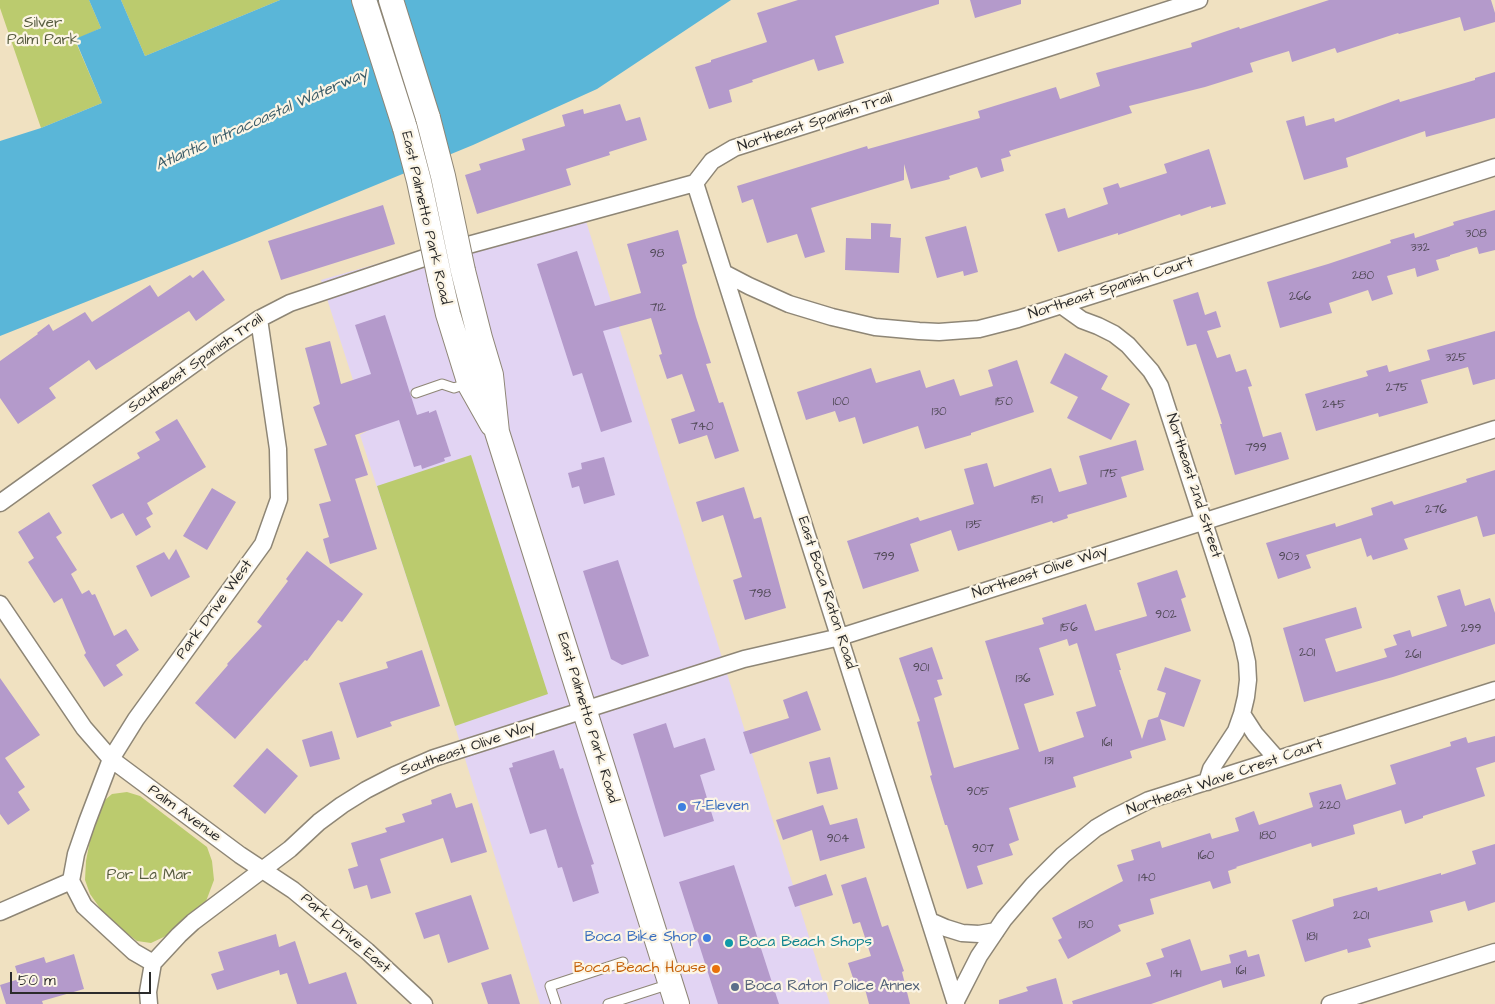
<!DOCTYPE html>
<html>
<head>
<meta charset="utf-8">
<style>
  body { margin:0 }
  #map { position:relative; width:1495px; height:1004px; overflow:hidden; background:#f0e1c1; font-family:"Architects Daughter",sans-serif }
  canvas { display:block }
  .scale { position:absolute; left:10px; top:972px; width:141px; height:22px; box-sizing:border-box; border:2px solid #2b2b2b; border-top:0; padding-left:6px; font-size:15px; line-height:18px; white-space:nowrap; color:#2b2b2b; -webkit-text-stroke:4px #fcf5e5; paint-order:stroke }
</style>
</head>
<body>
<div id="map">
<canvas width="1495" height="1004"></canvas>
<div class="scale">50 m</div>
</div>
<script>
const context = document.querySelector('canvas').getContext('2d');
context.lineJoin = 'round';
function fillPath(path, color) {
  context.fillStyle = color;
  context.fill(path, 'evenodd');
}
function poly(rows) {
  const path = new Path2D();
  for (const r of rows) {
    path.moveTo(r[0], r[1]);
    for (let i = 2; i < r.length; i += 2) path.lineTo(r[i], r[i + 1]);
  }
  return path;
}
function stroke(path, color, width, dash) {
  context.strokeStyle = color;
  context.lineWidth = width;
  context.lineCap = dash ? 'butt' : 'round';
  context.setLineDash(dash || []);
  context.stroke(path);
}
function drawText(font, color, halo, rows, align = 'center') {
  context.font = font + ' "Architects Daughter",sans-serif';
  context.lineWidth = 4.5;
  context.setLineDash([]);
  context.textBaseline = 'middle';
  context.strokeStyle = halo;
  context.fillStyle = color;
  for (const [text, x, y, turn = 0] of rows) {
    context.save();
    context.translate(x, y);
    context.rotate((+turn || 0) * Math.PI / 180);
    context.textAlign = isNaN(turn) ? turn : align;
    if (halo) context.strokeText(text, 0, 0);
    context.fillText(text, 0, 0);
    context.restore();
  }
}
const built = poly([
  [581,205,830,1004,540,1004,455,726,360,435,369,430,321,280]
]);
const green = poly([
  [0,0,89,0,101,28,75,40,102,103,41,128,0,8],
  [121,0,280,0,145,56],
  [471,455,548,694,455,726,377,486],
  [127,792,140,796,207,847,212,861,214,880,205,904,170,934,151,943,137,941,107,918,90,894,85,880,86,861,91,835,99,810,106,799,112,794]
]);
const water = poly([
  [89,0,121,0,145,56,280,0,731,0,597,89,473,145,247,238,0,336,0,141,41,128,102,103,75,39,101,28]
]);
const building = poly([
  [798,0,939,0,939,4,835,36,844,63,818,71,814,59,752,80,753,82,729,90,732,102,709,109,695,67,711,62,711,60,767,42,757,13],
  [970,0,1021,0,1021,4,975,18],
  [1329,0,1491,0,1495,13,1495,22,1464,31,1460,17,1399,34,1398,33,1337,53,1335,48,1292,62,1289,51,1250,63,1253,72,1205,87,1129,106,1132,113,1009,151,1011,156,1001,159,1004,171,981,178,977,167,949,176,950,179,911,189,904,164,904,180,811,208,825,252,805,258,797,234,767,243,753,199,742,203,737,186,867,146,868,149,980,118,978,111,1056,87,1060,99,1100,86,1096,73,1192,47,1191,43,1239,27,1240,29],
  [1495,72,1495,118,1426,137,1425,131,1346,158,1348,167,1304,180,1286,121,1304,116,1306,126,1334,118,1335,122,1399,99,1400,102,1475,80,1475,78],
  [620,104,626,121,640,117,647,140,609,152,610,155,566,169,571,185,477,214,465,175,481,170,479,164,525,150,522,139,565,126,562,115,583,109,584,114],
  [1209,149,1226,204,1211,208,1211,206,1181,216,1180,214,1118,235,1118,233,1058,252,1045,214,1065,208,1068,218,1108,204,1103,188,1118,183,1120,188,1167,173,1164,164],
  [383,205,395,244,281,280,268,241],
  [1495,210,1495,250,1479,254,1477,247,1450,255,1450,256,1436,260,1439,270,1417,277,1415,268,1387,276,1393,294,1372,301,1368,290,1329,303,1332,313,1280,328,1267,282,1328,264,1391,243,1390,240,1414,233,1415,238,1454,225,1453,222],
  [871,223,891,224,890,237,901,238,899,273,845,270,846,238,871,239],
  [966,226,978,272,964,276,963,271,937,278,925,237],
  [678,230,687,263,682,265,696,317,711,363,706,364,719,403,723,402,739,451,715,459,707,435,679,444,671,419,695,411,682,374,667,379,659,355,662,354,651,318,603,331,632,422,601,432,582,373,573,376,537,264,577,251,595,306,641,293,627,244],
  [203,270,225,300,196,321,189,311,96,370,89,360,49,388,56,398,18,424,0,398,0,361,38,334,37,333,49,324,53,331,85,312,92,322,150,285,158,297,190,275,193,278],
  [1198,292,1205,315,1216,311,1221,327,1207,331,1217,358,1230,354,1236,372,1246,369,1252,386,1248,387,1263,437,1281,432,1289,459,1235,475,1220,424,1222,424,1196,344,1187,346,1173,300],
  [385,315,417,415,429,411,429,413,436,410,451,456,444,458,445,461,422,469,421,465,414,467,399,420,355,435,368,475,355,479,377,549,330,564,323,539,329,537,319,504,331,501,314,449,327,445,313,407,320,404,305,348,330,341,341,384,371,374,355,325],
  [1495,331,1495,379,1473,385,1468,367,1421,380,1428,403,1379,417,1378,413,1316,431,1305,394,1368,376,1366,371,1387,365,1389,372,1430,360,1427,350],
  [1065,353,1108,376,1101,389,1130,404,1111,440,1067,418,1078,397,1050,383],
  [1017,360,1034,412,971,433,971,435,925,449,918,426,863,444,855,417,839,422,835,411,806,420,797,392,871,368,876,383,920,370,926,388,954,379,960,396,993,386,988,370],
  [177,419,206,467,147,503,153,514,146,518,151,527,136,536,123,513,111,519,92,485,140,458,137,453,160,440,155,432],
  [1136,440,1144,470,1121,477,1127,497,1067,515,1068,518,1053,523,1052,521,958,551,951,530,910,544,919,571,863,589,847,541,918,517,920,521,974,504,964,469,987,463,994,487,1051,468,1059,492,1087,484,1079,456],
  [604,457,615,495,584,504,579,486,572,488,568,473,582,469,581,463],
  [1495,470,1495,534,1483,537,1477,516,1404,539,1408,549,1373,560,1371,555,1367,557,1361,538,1306,555,1311,568,1278,579,1266,543,1335,523,1336,527,1373,515,1371,508,1392,501,1394,505,1467,482,1466,479],
  [744,487,754,519,761,517,786,608,745,620,733,580,742,577,723,515,702,522,696,502],
  [212,488,236,502,207,550,183,536],
  [49,512,62,533,56,537,77,570,71,574,82,594,89,590,92,595,95,594,114,636,126,629,139,650,116,665,123,675,104,687,84,655,86,653,62,598,54,603,28,562,34,558,18,532],
  [176,549,190,577,151,597,136,566,164,552,169,560],
  [307,551,363,594,342,622,338,620,307,661,305,660,235,739,195,703,228,665,227,664,262,626,257,622,288,581,286,579],
  [618,560,649,656,622,665,611,659,583,571],
  [1177,570,1186,597,1181,599,1191,631,1116,654,1121,670,1119,670,1142,739,1148,720,1158,717,1166,693,1157,690,1165,667,1201,680,1184,727,1160,719,1166,740,1130,751,1132,758,1073,777,1076,787,1009,808,1019,840,1009,844,1013,855,977,866,983,884,967,889,947,825,945,825,930,776,932,775,917,722,920,721,899,658,932,647,943,679,937,680,942,695,934,698,954,768,1019,749,985,641,1044,624,1042,618,1086,604,1095,631,1147,616,1137,583],
  [1067,639,1069,646,1077,643,1096,706,1076,712,1084,737,1039,752,1024,704,1054,695,1039,648],
  [1460,589,1465,606,1490,598,1495,613,1495,644,1393,677,1304,702,1283,628,1356,607,1362,628,1325,639,1336,672,1387,657,1384,649,1397,645,1393,635,1410,630,1412,637,1447,626,1437,596],
  [422,650,440,706,390,722,392,726,357,738,339,683,388,668,386,662],
  [0,678,40,735,5,758,25,787,18,792,30,810,8,825,0,814],
  [807,691,821,730,750,754,743,732,789,718,783,700],
  [666,723,674,748,705,738,715,770,700,775,714,821,664,837,633,734],
  [332,731,340,759,310,767,302,740],
  [1495,736,1495,762,1476,768,1485,796,1423,816,1423,818,1405,824,1401,810,1353,825,1355,834,1312,847,1311,843,1236,867,1237,868,1228,871,1231,883,1213,889,1210,881,1150,899,1154,914,1118,925,1121,931,1068,959,1058,940,1062,938,1052,918,1123,881,1117,865,1134,860,1131,850,1160,841,1162,848,1210,833,1212,839,1239,831,1235,818,1254,811,1259,825,1313,807,1309,793,1341,784,1346,800,1396,784,1390,765,1451,746,1450,742,1466,737,1468,743],
  [267,748,298,776,265,814,233,786],
  [554,750,560,769,563,768,577,812,594,864,591,865,599,893,573,902,562,867,558,868,546,829,530,834,509,768,513,767,512,763],
  [830,757,838,789,817,794,809,762],
  [451,793,456,808,472,803,487,852,451,863,443,838,380,859,391,893,371,899,367,885,354,889,348,869,358,866,351,843,387,832,385,828,405,822,402,814,432,804,431,800],
  [823,805,830,825,857,818,865,848,820,861,812,830,783,840,776,820],
  [1495,844,1495,902,1468,911,1465,901,1430,911,1433,922,1368,939,1371,947,1348,953,1347,949,1305,962,1292,920,1334,906,1333,899,1377,887,1378,891,1441,873,1441,875,1476,864,1472,851],
  [734,865,779,1004,718,1004,679,882],
  [826,874,833,895,795,907,788,887],
  [866,877,882,927,888,925,904,971,902,972,910,1004,869,1004,864,985,856,987,848,963,871,956,860,922,853,924,841,885],
  [471,895,489,949,448,963,439,934,424,939,415,913],
  [276,934,279,947,295,941,309,984,346,972,357,1004,297,1004,287,973,280,975,279,970,217,990,211,974,224,970,218,952],
  [1190,939,1201,971,1231,963,1229,955,1246,950,1248,957,1259,954,1265,976,1223,988,1221,980,1151,1004,1073,1004,1072,1001,1151,976,1146,963,1164,957,1161,949],
  [74,954,84,989,42,1001,43,1004,6,1004,0,985,19,979,15,966,44,957,46,963],
  [511,974,520,1004,488,1004,481,983],
  [1056,978,1063,1004,999,1004,999,1000,1028,991,1026,987]
]);
const lane = poly([
  [416,393,442,384,454,388,469,383],
  [556,1004,550,986,623,962],
  [608,1004,670,984]
]);
const street = poly([
  [695,183,956,1004],
  [724,273,749,286,789,304,832,317,875,327,919,331,939,332,979,329,1018,319,1495,167],
  [1061,305,1082,320,1098,326,1114,334,1128,345,1151,371,1160,386,1242,640,1247,662,1248,680,1246,697,1242,714,1236,731,1211,769,1207,782],
  [0,503,223,343,259,319,290,303,439,253,695,183,712,161,734,148,1199,0],
  [0,604,84,728,111,759,240,855,293,890,367,951,424,1004],
  [1242,714,1255,734,1277,759],
  [71,881,76,854,87,822,111,759,136,719,263,544,279,499,278,449,259,319],
  [71,881,84,906,134,952,153,963],
  [0,912,71,881],
  [930,921,946,928,962,933,979,934,996,931],
  [956,1001,979,956,1004,919,1033,885,1063,855,1096,828,1113,818,1149,800,1495,690],
  [149,1004,148,992,153,963,179,935,193,922,290,849,319,822,342,805,366,790,395,775,434,758,744,659,840,637,1495,429],
  [1330,1004,1495,952]
]);
const secondary = poly([
  [364,0,405,128],
  [391,0,428,118],
  [463,271,480,338,491,375,497,432,677,1004],
  [440,279,448,314,470,385,492,424]
]);
const secondaryBridge = poly([
  [428,118,443,176,463,271],
  [405,128,419,181,440,279]
]);
const markers = [
  [682,807,5,"#3f7fe0"],
  [707,938,5,"#3f7fe0"],
  [729,943,5,"#0f9aa8"],
  [716,969,5,"#e8710a"],
  [735,987,5,"#5c6f8a"]
];
const numberNames = [
  ["308",1476,234],
  ["332",1420,248],
  ["98",657,254],
  ["280",1363,276],
  ["266",1300,297],
  ["712",658,308],
  ["325",1456,358],
  ["275",1397,388],
  ["100",841,402],
  ["150",1004,402],
  ["245",1334,405],
  ["130",939,412],
  ["740",702,427],
  ["799",1256,448],
  ["175",1109,474],
  ["151",1037,500],
  ["276",1436,510],
  ["135",974,525],
  ["799",884,557],
  ["903",1289,557],
  ["798",760,594],
  ["902",1166,615],
  ["156",1069,628],
  ["299",1471,629],
  ["201",1307,653],
  ["261",1413,655],
  ["901",921,668],
  ["136",1023,679],
  ["161",1107,743],
  ["131",1049,761],
  ["905",978,792],
  ["220",1330,806],
  ["180",1268,836],
  ["904",838,839],
  ["907",983,849],
  ["160",1206,856],
  ["140",1147,878],
  ["201",1361,916],
  ["130",1086,925],
  ["181",1312,937],
  ["161",1241,971],
  ["141",1176,974]
];
const parkNames = [
  ["Silver",43,24],
  ["Palm Park",43,41],
  ["Por La Mar",149,876]
];
const streetNames = [
  ["Northeast Spanish Trail",815,123,-18],
  ["East Palmetto Park Road",425,218,77],
  ["Northeast Spanish Court",1111,289,-18],
  ["Southeast Spanish Trail",196,364,-35],
  ["Northeast 2nd Street",1193,486,72],
  ["Northeast Olive Way",1040,573,-18],
  ["East Boca Raton Road",826,593,72],
  ["Park Drive West",215,610,-54],
  ["East Palmetto Park Road",587,718,73],
  ["Southeast Olive Way",468,749,-19],
  ["Northeast Wave Crest Court",1225,778,-19],
  ["Palm Avenue",184,814,36],
  ["Park Drive East",345,934,41]
];
const shopNames = [
  ["7-Eleven",692,807],
  ["Boca Bike Shop",697,938,"right"]
];
const cultureNames = [
  ["Boca Beach Shops",739,943]
];
const foodNames = [
  ["Boca Beach House",706,969]
];
const serviceNames = [
  ["Boca Raton Police Annex",745,987]
];
const waterNames = [
  ["Atlantic Intracoastal Waterway",262,120,-24]
];
fillPath(built, '#e2d4f3');
fillPath(green, '#bbcb6e');
fillPath(water, '#5ab6d8');
fillPath(building, '#b49acb');
stroke(lane, '#8e8676', 11);
stroke(street, '#8e8676', 19);
stroke(secondary, '#8e8676', 26);
stroke(lane, '#fff', 9);
stroke(street, '#fff', 16);
stroke(secondary, '#fff', 24);
stroke(secondaryBridge, '#8e8676', 26, []);
stroke(secondaryBridge, '#fff', 24);
for (const [x, y, r, color] of markers) {
  const dot = new Path2D();
  dot.arc(x, y, r, 0, 2 * Math.PI);
  context.fillStyle = color;
  context.fill(dot);
  stroke(dot, '#fcf5e5', 2);
}
drawText('12px', '#4d4753', null, numberNames);
drawText('15px', '#565b3f', '#fcf5e5', parkNames);
drawText('15px', '#2b2b2b', '#fcf5e5', streetNames);
drawText('15px', '#366cbe', '#fcf5e5', shopNames, 'left');
drawText('15px', '#0d838f', '#fcf5e5', cultureNames, 'left');
drawText('15px', '#c56008', '#fcf5e5', foodNames, 'right');
drawText('15px', '#4e5e75', '#fcf5e5', serviceNames, 'left');
drawText('italic 16px', '#3b5c68', '#fcf5e5', waterNames);
</script>
</body>
</html>
